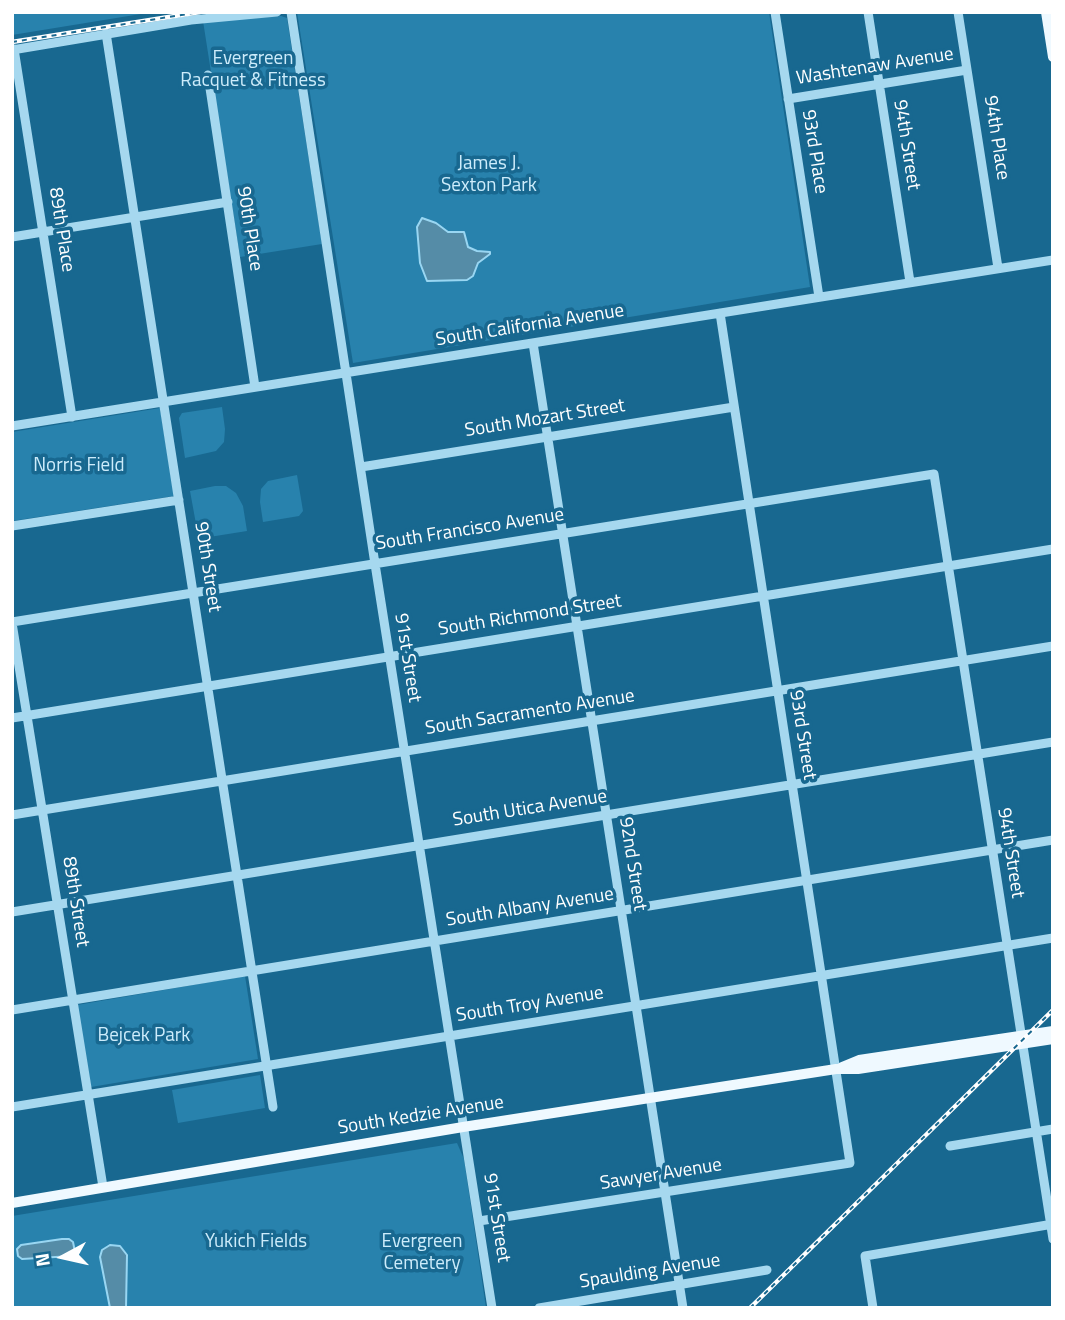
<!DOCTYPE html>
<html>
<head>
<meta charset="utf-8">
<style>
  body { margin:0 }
  #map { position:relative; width:1065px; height:1320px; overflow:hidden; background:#186890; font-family:"Titillium Web",sans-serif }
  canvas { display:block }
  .frame { position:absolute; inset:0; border:14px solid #fff; pointer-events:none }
  .north { position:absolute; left:28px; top:1222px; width:70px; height:70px; -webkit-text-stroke:5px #186890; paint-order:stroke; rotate:262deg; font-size:19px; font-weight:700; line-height:28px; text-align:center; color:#fff }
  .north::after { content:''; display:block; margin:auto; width:24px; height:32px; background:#fff; clip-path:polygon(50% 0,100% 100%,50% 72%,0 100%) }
</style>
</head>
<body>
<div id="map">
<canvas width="1065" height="1320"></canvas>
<div class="frame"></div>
<div class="north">N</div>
</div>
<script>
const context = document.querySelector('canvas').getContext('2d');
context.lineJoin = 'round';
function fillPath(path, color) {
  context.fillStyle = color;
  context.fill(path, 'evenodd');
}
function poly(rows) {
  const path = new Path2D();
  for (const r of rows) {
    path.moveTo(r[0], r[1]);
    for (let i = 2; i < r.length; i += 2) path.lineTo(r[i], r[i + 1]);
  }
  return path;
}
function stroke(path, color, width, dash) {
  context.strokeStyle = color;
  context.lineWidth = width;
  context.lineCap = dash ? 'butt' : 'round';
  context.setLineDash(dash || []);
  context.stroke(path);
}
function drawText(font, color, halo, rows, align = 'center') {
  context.font = font + ' "Titillium Web",sans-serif';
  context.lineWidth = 7;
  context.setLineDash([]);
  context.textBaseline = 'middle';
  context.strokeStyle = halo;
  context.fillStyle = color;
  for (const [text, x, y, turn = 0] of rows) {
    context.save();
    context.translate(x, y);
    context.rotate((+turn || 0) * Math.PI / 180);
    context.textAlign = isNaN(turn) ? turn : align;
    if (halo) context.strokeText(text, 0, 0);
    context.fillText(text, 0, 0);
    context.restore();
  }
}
const green = poly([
  [12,12,153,12,12,35],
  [297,12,769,12,810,287,353,363],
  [281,16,287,18,322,244,240,257,203,21],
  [222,407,225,429,224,442,216,451,185,458,179,418,182,413],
  [160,408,174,496,12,521,12,432],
  [297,475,303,511,299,516,263,522,260,502,261,489,268,481],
  [215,486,226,486,236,493,243,506,247,531,203,538,198,535,190,491],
  [245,976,258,1059,91,1087,77,1005],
  [260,1075,265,1108,178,1123,172,1090],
  [457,1143,464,1159,486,1308,12,1308,12,1216]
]);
const water = poly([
  [422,218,436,223,448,232,464,232,468,247,477,251,490,252,490,254,478,263,473,276,467,280,427,281,420,263,417,227,422,218],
  [62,1239,69,1239,73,1242,75,1252,72,1256,22,1259,18,1256,17,1249,21,1245,62,1239],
  [110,1245,120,1246,127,1255,126,1308,110,1308,100,1257,102,1250,110,1245]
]);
const minor = poly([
  [291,12,375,564,492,1308],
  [775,12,819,297],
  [868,12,910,282],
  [958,12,998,268],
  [106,33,273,1107],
  [14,49,72,417],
  [12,50,191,20,277,12],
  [208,75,255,387],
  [788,99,967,70],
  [12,237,228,202],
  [533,343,683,1308],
  [12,426,1053,260],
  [361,467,734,407],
  [12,526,179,500],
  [12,622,934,474,1053,1239],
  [12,623,103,1187],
  [12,718,1053,549],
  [12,815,1053,646],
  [12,912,1053,742],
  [12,1010,1053,840],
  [12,1107,1053,938],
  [950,1146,1053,1129],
  [479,1221,850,1163,720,313],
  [539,1308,767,1270],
  [873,1308,865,1256,1053,1224]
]);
const major = poly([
  [1046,12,1053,57],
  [842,1067,859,1060,1053,1031],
  [12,1203,463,1127,836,1069,858,1069,1053,1039]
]);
const rail = poly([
  [12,42,200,12],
  [750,1308,1053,1010]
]);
const parkNames = [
  ["Evergreen",253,59],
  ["Racquet & Fitness",253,81],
  ["James J.",489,164],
  ["Sexton Park",489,186],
  ["Norris Field",79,466],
  ["Bejcek Park",144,1036],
  ["Yukich Fields",256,1242],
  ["Evergreen",422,1242],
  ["Cemetery",422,1264]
];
const streetNames = [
  ["Washtenaw Avenue",875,67,-9],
  ["94th Place",996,138,81],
  ["94th Street",906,145,81],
  ["93rd Place",814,152,81],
  ["90th Place",249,229,81],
  ["89th Place",61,230,81],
  ["South California Avenue",530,326,-9],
  ["South Mozart Street",545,419,-9],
  ["South Francisco Avenue",470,530,-9],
  ["90th Street",207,567,81],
  ["South Richmond Street",530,616,-9],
  ["91st Street",407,658,81],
  ["South Sacramento Avenue",530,713,-9],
  ["93rd Street",802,735,81],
  ["South Utica Avenue",530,809,-9],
  ["94th Street",1010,853,81],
  ["92nd Street",632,864,81],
  ["89th Street",75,902,81],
  ["South Albany Avenue",530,908,-9],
  ["South Troy Avenue",530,1005,-9],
  ["South Kedzie Avenue",421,1116,-9],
  ["Sawyer Avenue",661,1175,-9],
  ["91st Street",496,1218,81],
  ["Spaulding Avenue",650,1272,-9]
];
fillPath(green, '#2882ad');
fillPath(water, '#558ca7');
stroke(water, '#99d6f2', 2);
stroke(minor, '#a6d8ef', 9);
stroke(major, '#eff9ff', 10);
stroke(rail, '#fff', 4.5);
stroke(rail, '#186890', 2, [5]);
drawText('19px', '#cdecfb', '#186890', parkNames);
drawText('19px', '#fff', '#186890', streetNames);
</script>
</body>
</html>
